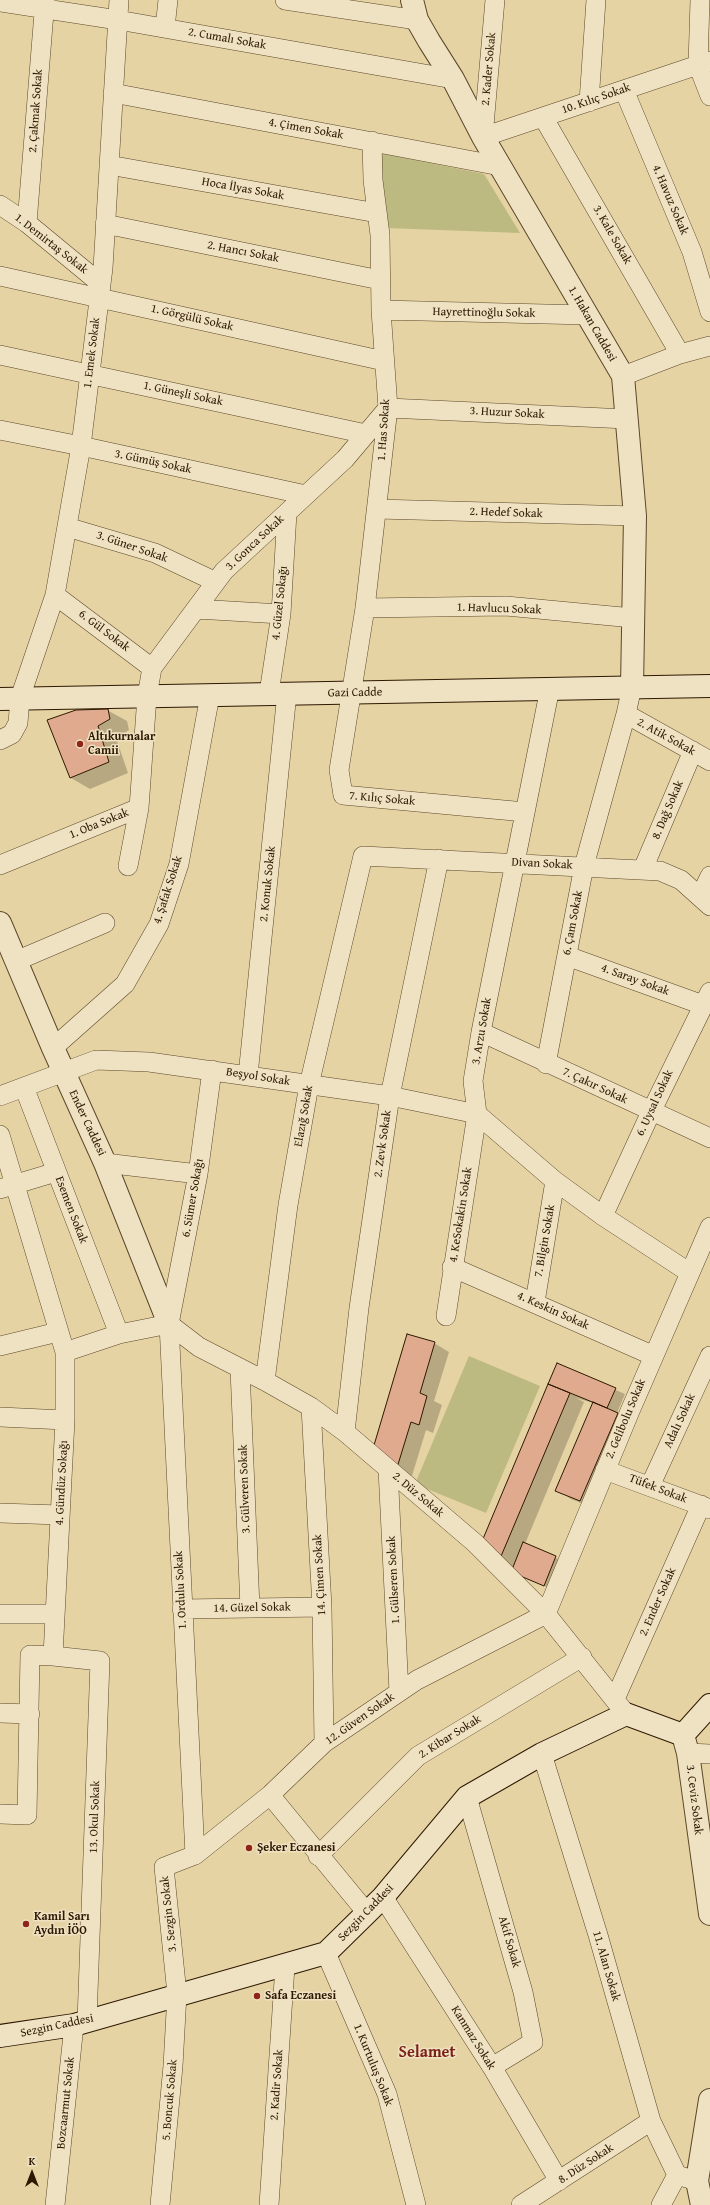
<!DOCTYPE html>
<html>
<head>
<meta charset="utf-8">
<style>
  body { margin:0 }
  #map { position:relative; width:710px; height:2205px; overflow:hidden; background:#e6d3a3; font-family:"Gentium Book Plus",serif }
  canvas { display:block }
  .north { position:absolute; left:12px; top:2153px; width:40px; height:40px; -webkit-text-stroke:3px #efe2c3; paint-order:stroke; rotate:0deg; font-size:11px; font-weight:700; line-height:16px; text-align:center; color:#2d1800 }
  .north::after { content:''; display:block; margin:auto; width:14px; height:18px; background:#2d1800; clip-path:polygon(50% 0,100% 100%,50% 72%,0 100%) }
</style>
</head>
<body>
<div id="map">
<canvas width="710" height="2205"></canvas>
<div class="north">K</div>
</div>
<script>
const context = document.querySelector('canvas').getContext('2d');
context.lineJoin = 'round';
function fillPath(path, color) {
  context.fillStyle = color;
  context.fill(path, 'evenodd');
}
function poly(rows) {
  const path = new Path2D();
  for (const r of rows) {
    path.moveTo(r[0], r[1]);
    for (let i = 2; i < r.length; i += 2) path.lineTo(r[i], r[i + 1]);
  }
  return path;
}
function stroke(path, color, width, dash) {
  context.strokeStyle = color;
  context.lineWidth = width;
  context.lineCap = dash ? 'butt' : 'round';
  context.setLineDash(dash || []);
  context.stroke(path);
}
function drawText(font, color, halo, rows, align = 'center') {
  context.font = font + ' "Gentium Book Plus",serif';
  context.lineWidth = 3;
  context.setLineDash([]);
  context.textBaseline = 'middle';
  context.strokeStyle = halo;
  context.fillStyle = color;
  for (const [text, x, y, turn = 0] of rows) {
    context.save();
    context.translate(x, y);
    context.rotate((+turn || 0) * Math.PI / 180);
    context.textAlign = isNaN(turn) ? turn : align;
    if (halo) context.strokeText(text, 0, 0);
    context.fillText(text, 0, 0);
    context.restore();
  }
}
const green = poly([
  [380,153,484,174,520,233,386,228],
  [469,1356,540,1386,486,1513,415,1484]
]);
const shadow = poly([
  [107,710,127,721,129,730,116,738,128,773,90,789,71,778,48,721],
  [434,1343,449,1352,434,1401,442,1405,433,1433,426,1430,411,1479,373,1451],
  [558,1365,625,1394,617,1413,632,1422,595,1509,571,1499,557,1490,593,1403,576,1398,584,1402,525,1544,565,1562,554,1590,522,1577,481,1546]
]);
const building = poly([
  [108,709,110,719,98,726,109,762,70,778,47,720,76,710,108,709],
  [407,1334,435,1342,420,1393,427,1396,419,1425,411,1422,396,1471,372,1452,407,1334],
  [557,1363,616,1388,607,1408,548,1384,557,1363],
  [548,1384,570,1393,499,1561,480,1546,548,1384],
  [593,1402,618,1413,580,1501,555,1491,593,1402],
  [523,1542,556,1556,544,1586,511,1572,523,1542]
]);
const minor = poly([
  [285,0,417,20],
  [495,0,483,137,710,61],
  [700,0,698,65,710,96],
  [0,2,118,20,453,79],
  [165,28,168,0],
  [624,90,692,252,710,312],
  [113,93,500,166],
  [589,102,596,0],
  [543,117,680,354],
  [372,141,373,180,380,235,381,310,388,408,365,608,339,770,343,795,525,812],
  [109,165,377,213],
  [0,205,27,223,101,284],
  [27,223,45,0],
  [105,224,380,280],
  [0,276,384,361],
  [381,310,587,315],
  [0,355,366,434],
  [623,376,680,354,710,346],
  [0,430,81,446,306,495],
  [377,509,635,516],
  [67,527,155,553,216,582],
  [55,595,152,668],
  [365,608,506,606,633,618],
  [196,609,281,614],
  [632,687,626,714,710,761],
  [550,688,481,1032,473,1081,477,1114,555,1181,603,1216,690,1273],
  [269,693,281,614,287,513],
  [0,740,12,734,18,723,20,698,55,595,81,446,103,268,119,0],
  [0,865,139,808,147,696,152,668,224,571,345,459,388,408,627,419],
  [128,866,139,808],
  [643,869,693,751],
  [700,897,710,876],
  [567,956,703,1005],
  [16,961,105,923],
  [481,1032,710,1138],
  [53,1048,125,984,159,924,179,864,210,695],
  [546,1064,584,866,626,714],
  [248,1075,287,693],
  [24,1087,119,1334],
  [0,1096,96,1060,149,1062,390,1096,477,1114,446,1316],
  [0,1135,65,1352,65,1420,53,1656,30,1655,27,1815,0,1814],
  [105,1163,198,1174],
  [0,1189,56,1172],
  [603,1216,651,1112,710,992],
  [452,1267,654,1356],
  [535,1302,555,1181],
  [169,1324,199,1347,265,1381,311,1407,345,1432,475,1543,546,1614,626,1714],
  [0,1346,58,1332],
  [65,1352,119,1334,169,1324],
  [240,1369,250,1608],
  [265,1381,288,1205,309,1085,363,856,660,871,681,880,710,906],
  [311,1407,322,1607,324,1743],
  [0,1417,65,1420],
  [345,1432,359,1308,390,1096,439,859],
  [388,1469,399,1692],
  [605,1470,710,1509],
  [650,1486,710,1356],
  [0,1513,60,1515],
  [182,1609,322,1607],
  [0,1614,55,1614],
  [53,1656,100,1661,87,2021],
  [615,1699,701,1505],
  [0,1713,30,1714],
  [688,1753,710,1754],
  [542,1754,598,1935,651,2121,677,2175],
  [270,1795,367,1913],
  [467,1797,523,1992,533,2042,492,2067],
  [195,1855,169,1324,198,1174,212,1070],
  [318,1856,418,1756,582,1657],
  [383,1897,492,2067,559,2181],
  [326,1953,387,2094,416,2205],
  [55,2205,74,2025],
  [160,2205,173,2066,177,1994,164,1867,195,1855,270,1795,324,1743,417,1680,546,1614,630,1411,710,1227],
  [269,2205,285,1966],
  [521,2205,651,2121],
  [661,2205,677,2175,690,2179]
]);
const tertiary = poly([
  [412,0,417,20,429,41,453,79,483,137,623,376,635,516,632,687],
  [0,923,53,1048,105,1163,169,1324],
  [683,1735,688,1753,710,1914],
  [702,2205,697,2181,710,2100]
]);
const secondary = poly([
  [0,699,710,686],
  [0,2036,74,2025,326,1953,383,1897,467,1797,542,1754,626,1714,683,1735,710,1705]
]);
const markers = [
  [80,744,4,"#8f2418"],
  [249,1848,4,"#8f2418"],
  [26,1924,4,"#8f2418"],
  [257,1996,4,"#8f2418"]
];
const streetNames = [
  ["2. Cumalı Sokak",227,39,10],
  ["2. Kader Sokak",489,69,-85],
  ["10. Kılıç Sokak",596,99,-19],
  ["2. Çakmak Sokak",36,111,-86],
  ["4. Çimen Sokak",306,129,10],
  ["Hoca İlyas Sokak",243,189,10],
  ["4. Havuz Sokak",670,200,67],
  ["3. Kale Sokak",612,235,60],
  ["1. Demirtaş Sokak",51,244,38],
  ["2. Hancı Sokak",243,252,11],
  ["Hayrettinoğlu Sokak",484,313,1],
  ["1. Görgülü Sokak",192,318,13],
  ["1. Hakan Caddesi",592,324,60],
  ["1. Emek Sokak",92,353,-83],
  ["1. Güneşli Sokak",183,394,12],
  ["3. Huzur Sokak",507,413,3],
  ["1. Has Sokak",384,430,-86],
  ["3. Gümüş Sokak",153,462,12],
  ["2. Hedef Sokak",506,513,2],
  ["3. Gonca Sokak",255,543,-43],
  ["3. Güner Sokak",132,547,19],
  ["4. Güzel Sokağı",280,603,-84],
  ["1. Havlucu Sokak",499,609,2],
  ["6. Gül Sokak",104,631,37],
  ["Gazi Cadde",355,693,-1],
  ["2. Atik Sokak",666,737,29],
  ["7. Kılıç Sokak",382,799,5],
  ["8. Dağ Sokak",668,810,-67],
  ["1. Oba Sokak",99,824,-22],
  ["Divan Sokak",542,864,3],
  ["2. Konuk Sokak",268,884,-84],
  ["4. Şafak Sokak",168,890,-72],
  ["6. Çam Sokak",573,923,-79],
  ["4. Saray Sokak",635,980,20],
  ["3. Arzu Sokak",482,1031,-80],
  ["Beşyol Sokak",258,1077,9],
  ["7. Çakır Sokak",595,1086,25],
  ["6. Uysal Sokak",655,1103,-65],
  ["Elazığ Sokak",304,1116,-80],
  ["Ender Caddesi",87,1123,65],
  ["2. Zevk Sokak",383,1144,-82],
  ["6. Sümer Sokağı",193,1198,-80],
  ["Esemen Sokak",71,1210,69],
  ["4. KeSokakin Sokak",461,1215,-81],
  ["7. Bilgin Sokak",545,1241,-80],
  ["4. Keskin Sokak",553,1311,24],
  ["2. Gelibolu Sokak",626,1419,-67],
  ["Adalı Sokak",680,1421,-65],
  ["4. Gündüz Sokağı",62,1483,-87],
  ["3. Gülveren Sokak",245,1489,-92],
  ["Tüfek Sokak",658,1489,21],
  ["2. Düz Sokak",418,1495,40],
  ["14. Çimen Sokak",320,1575,-93],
  ["1. Gülseren Sokak",394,1580,-93],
  ["1. Ordulu Sokak",181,1590,-93],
  ["2. Ender Sokak",658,1602,-66],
  ["14. Güzel Sokak",252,1608,-1],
  ["12. Güven Sokak",360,1719,-35],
  ["2. Kibar Sokak",450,1737,-32],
  ["3. Ceviz Sokak",694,1800,83],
  ["13. Okul Sokak",95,1817,-88],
  ["Sezgin Caddesi",366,1913,-46],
  ["3. Sezgin Sokak",169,1914,-96],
  ["Akif Sokak",509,1942,74],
  ["11. Alan Sokak",606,1966,74],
  ["Sezgin Caddesi",57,2026,-12],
  ["Kanmaz Sokak",473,2038,58],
  ["1. Kurtuluş Sokak",373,2065,68],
  ["2. Kadir Sokak",277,2085,-86],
  ["5. Boncuk Sokak",170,2100,-85],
  ["Bozcaarmut Sokak",66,2103,-84],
  ["8. Düz Sokak",586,2164,-33]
];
const poiNames = [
  ["Altıkurnalar",88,737],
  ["Camii",88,751],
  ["Şeker Eczanesi",257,1848],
  ["Kamil Sarı",34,1917],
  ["Aydın İÖO",34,1931],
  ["Safa Eczanesi",265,1996]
];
const districtNames = [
  ["Selamet",427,2053]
];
fillPath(green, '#bcba80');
fillPath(shadow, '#0003');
fillPath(building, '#e0aa8e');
stroke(building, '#2d1800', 1);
stroke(minor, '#5b4729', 20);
stroke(tertiary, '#5b4729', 24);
stroke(secondary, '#2d1800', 24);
stroke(minor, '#efe2c3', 19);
stroke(tertiary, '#efe2c3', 22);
stroke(secondary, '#efe2c3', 22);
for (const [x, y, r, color] of markers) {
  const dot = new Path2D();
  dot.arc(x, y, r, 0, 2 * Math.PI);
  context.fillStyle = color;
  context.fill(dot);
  stroke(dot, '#efe2c3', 1.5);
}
drawText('12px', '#2d1800', '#efe2c3', streetNames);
drawText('bold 12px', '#2d1800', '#efe2c3', poiNames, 'left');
drawText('bold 16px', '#7a1f14', '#efe2c3', districtNames);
</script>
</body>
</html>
